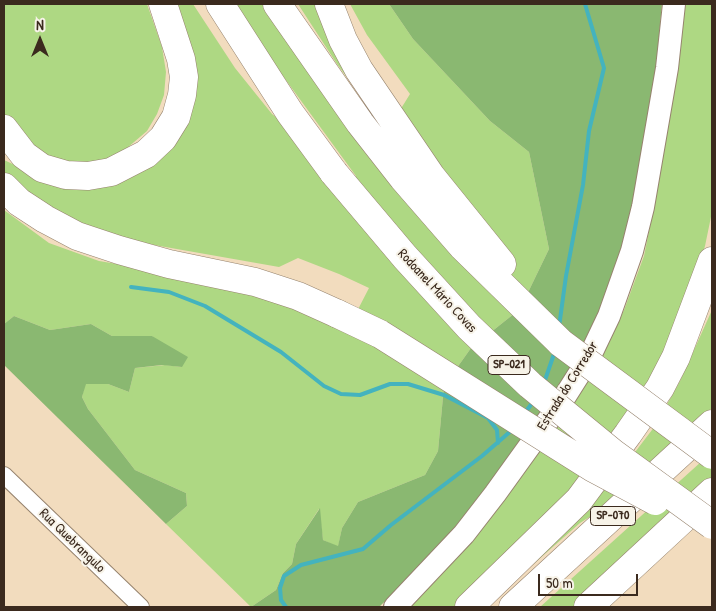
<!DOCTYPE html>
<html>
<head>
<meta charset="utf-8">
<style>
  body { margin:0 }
  #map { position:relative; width:716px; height:611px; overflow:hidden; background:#f2dcbe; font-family:"Patrick Hand",sans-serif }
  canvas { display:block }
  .frame { position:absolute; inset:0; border:5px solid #3b2a1e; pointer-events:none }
  .north { position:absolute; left:15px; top:15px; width:50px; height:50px; -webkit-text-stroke:4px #f7f3e8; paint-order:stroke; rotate:0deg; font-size:14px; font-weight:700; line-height:20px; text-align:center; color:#3b2a1e }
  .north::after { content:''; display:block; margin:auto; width:18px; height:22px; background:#3b2a1e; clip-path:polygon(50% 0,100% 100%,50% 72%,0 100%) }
  .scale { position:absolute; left:538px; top:574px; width:100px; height:22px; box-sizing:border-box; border:2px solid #3b2a1e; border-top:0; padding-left:6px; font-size:15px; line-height:18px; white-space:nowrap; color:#3b2a1e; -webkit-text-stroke:4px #f7f3e8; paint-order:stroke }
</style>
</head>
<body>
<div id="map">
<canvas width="716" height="611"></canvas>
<div class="frame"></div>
<div class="north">N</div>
<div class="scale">50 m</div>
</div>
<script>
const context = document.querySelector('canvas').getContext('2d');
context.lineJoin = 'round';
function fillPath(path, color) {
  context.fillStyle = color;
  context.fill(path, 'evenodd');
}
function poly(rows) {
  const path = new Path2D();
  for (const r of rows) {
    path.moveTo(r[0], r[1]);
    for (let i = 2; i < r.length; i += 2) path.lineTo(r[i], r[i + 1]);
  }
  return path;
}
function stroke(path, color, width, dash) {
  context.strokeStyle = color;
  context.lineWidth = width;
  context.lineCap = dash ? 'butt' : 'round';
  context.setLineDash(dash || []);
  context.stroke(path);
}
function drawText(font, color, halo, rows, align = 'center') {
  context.font = font + ' "Patrick Hand",sans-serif';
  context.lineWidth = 4;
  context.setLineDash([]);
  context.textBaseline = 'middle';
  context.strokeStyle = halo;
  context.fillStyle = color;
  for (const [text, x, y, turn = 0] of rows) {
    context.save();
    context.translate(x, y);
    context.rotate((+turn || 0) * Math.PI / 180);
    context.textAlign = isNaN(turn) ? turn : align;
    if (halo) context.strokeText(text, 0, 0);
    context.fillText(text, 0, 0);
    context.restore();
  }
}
const green = poly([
  [4,4,147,4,162,47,166,72,164,95,157,114,147,131,120,154,98,164,52,164,4,134],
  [175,4,193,4,235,68,272,114,287,126,348,198,356,176,250,31,234,4,262,4,372,157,387,132,337,64,298,4,322,4,389,128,410,94,367,35,350,4,389,4,413,39,490,121,529,152,549,249,520,309,471,348,444,386,438,451,425,475,358,502,342,528,338,547,323,540,319,509,296,544,292,564,283,573,276,590,251,607,166,524,187,506,186,493,135,470,88,409,82,397,85,384,108,384,129,392,135,368,165,365,182,367,152,336,112,336,91,324,50,330,14,316,4,324,4,210,49,243,99,261,219,281,352,321,369,288,339,274,298,258,279,267,137,242,107,234,55,212,4,173,4,160,47,180,171,144],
  [684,4,712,4,712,212,705,246,680,327,616,438,538,526,455,607,409,607,485,523,524,473,588,381,624,310,644,256,660,176,679,52],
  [712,310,712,408,600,510,580,523,521,575,554,543,616,477,655,426,680,381],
  [712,452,712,479,573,607,540,607]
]);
const forest = poly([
  [389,4,662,4,656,69,637,189,612,286,578,355,553,399,483,493,426,562,379,607,251,607,276,590,283,573,292,564,296,544,320,508,323,540,338,546,342,528,358,502,425,475,438,451,444,386,471,348,520,309,549,249,529,152,490,121,413,39],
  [14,316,50,330,91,324,112,336,152,336,188,357,182,367,162,365,135,368,129,392,108,384,86,384,82,397,88,409,135,470,186,493,187,506,166,524,4,365,4,324]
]);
const stream = poly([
  [131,287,169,292,205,306,281,352,324,386,341,394,360,395,390,384,408,384,444,395,488,418,497,430,498,443],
  [559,327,566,276,583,185,589,131,604,68,585,4],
  [544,383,555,351],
  [524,414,533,402],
  [286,607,281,600,280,588,284,576,301,565,363,549,391,525,482,456,512,430]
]);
const street = poly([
  [4,475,141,607]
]);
const secondary = poly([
  [395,607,464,534,495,494,562,401,588,360,609,316,632,251,643,207,667,68,674,4]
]);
const highway = poly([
  [220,4,290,113,334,173],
  [277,4,360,123,403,178,463,247,561,343],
  [329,4,343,40,359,70,431,176,502,264],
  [4,129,24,155,42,168,66,175,88,176,111,172,146,154,163,138,176,117,182,95,184,77,181,59,163,4],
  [4,187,19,202,45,219,77,236,119,250,169,264,255,282,298,296,338,314],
  [469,607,579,500,628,434,660,388,676,357,712,261],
  [513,607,712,424],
  [588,607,712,492]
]);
const highwayBridge = poly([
  [334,173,405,257,469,327,530,385,613,453,712,525],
  [338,314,380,334,593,468,655,501],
  [561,343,712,455]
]);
const shields = [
  [509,365,42],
  [613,516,45]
];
const shieldNames = [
  ["SP-021",509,365],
  ["SP-070",613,516]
];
const streetNames = [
  ["Rodoanel Mário Covas",437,291,47],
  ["Estrada do Corredor",568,386,-58],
  ["Rua Quebrangulo",72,541,44]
];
fillPath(green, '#aed883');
fillPath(forest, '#8ab871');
stroke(stream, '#44b3be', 4);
stroke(street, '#96836e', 18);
stroke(secondary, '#96836e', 24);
stroke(highway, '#96836e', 29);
stroke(street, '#fff', 16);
stroke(secondary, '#fff', 22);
stroke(highway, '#fff', 28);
stroke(highwayBridge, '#96836e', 29, []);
stroke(highwayBridge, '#fff', 28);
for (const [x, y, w] of shields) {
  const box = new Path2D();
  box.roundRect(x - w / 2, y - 9.5, w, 19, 4);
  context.fillStyle = '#f7f3e8';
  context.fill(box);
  stroke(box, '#3b2a1e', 1);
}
drawText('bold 12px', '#3b2a1e', null, shieldNames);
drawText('14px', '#3b2a1e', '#f7f3e8', streetNames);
</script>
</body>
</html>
